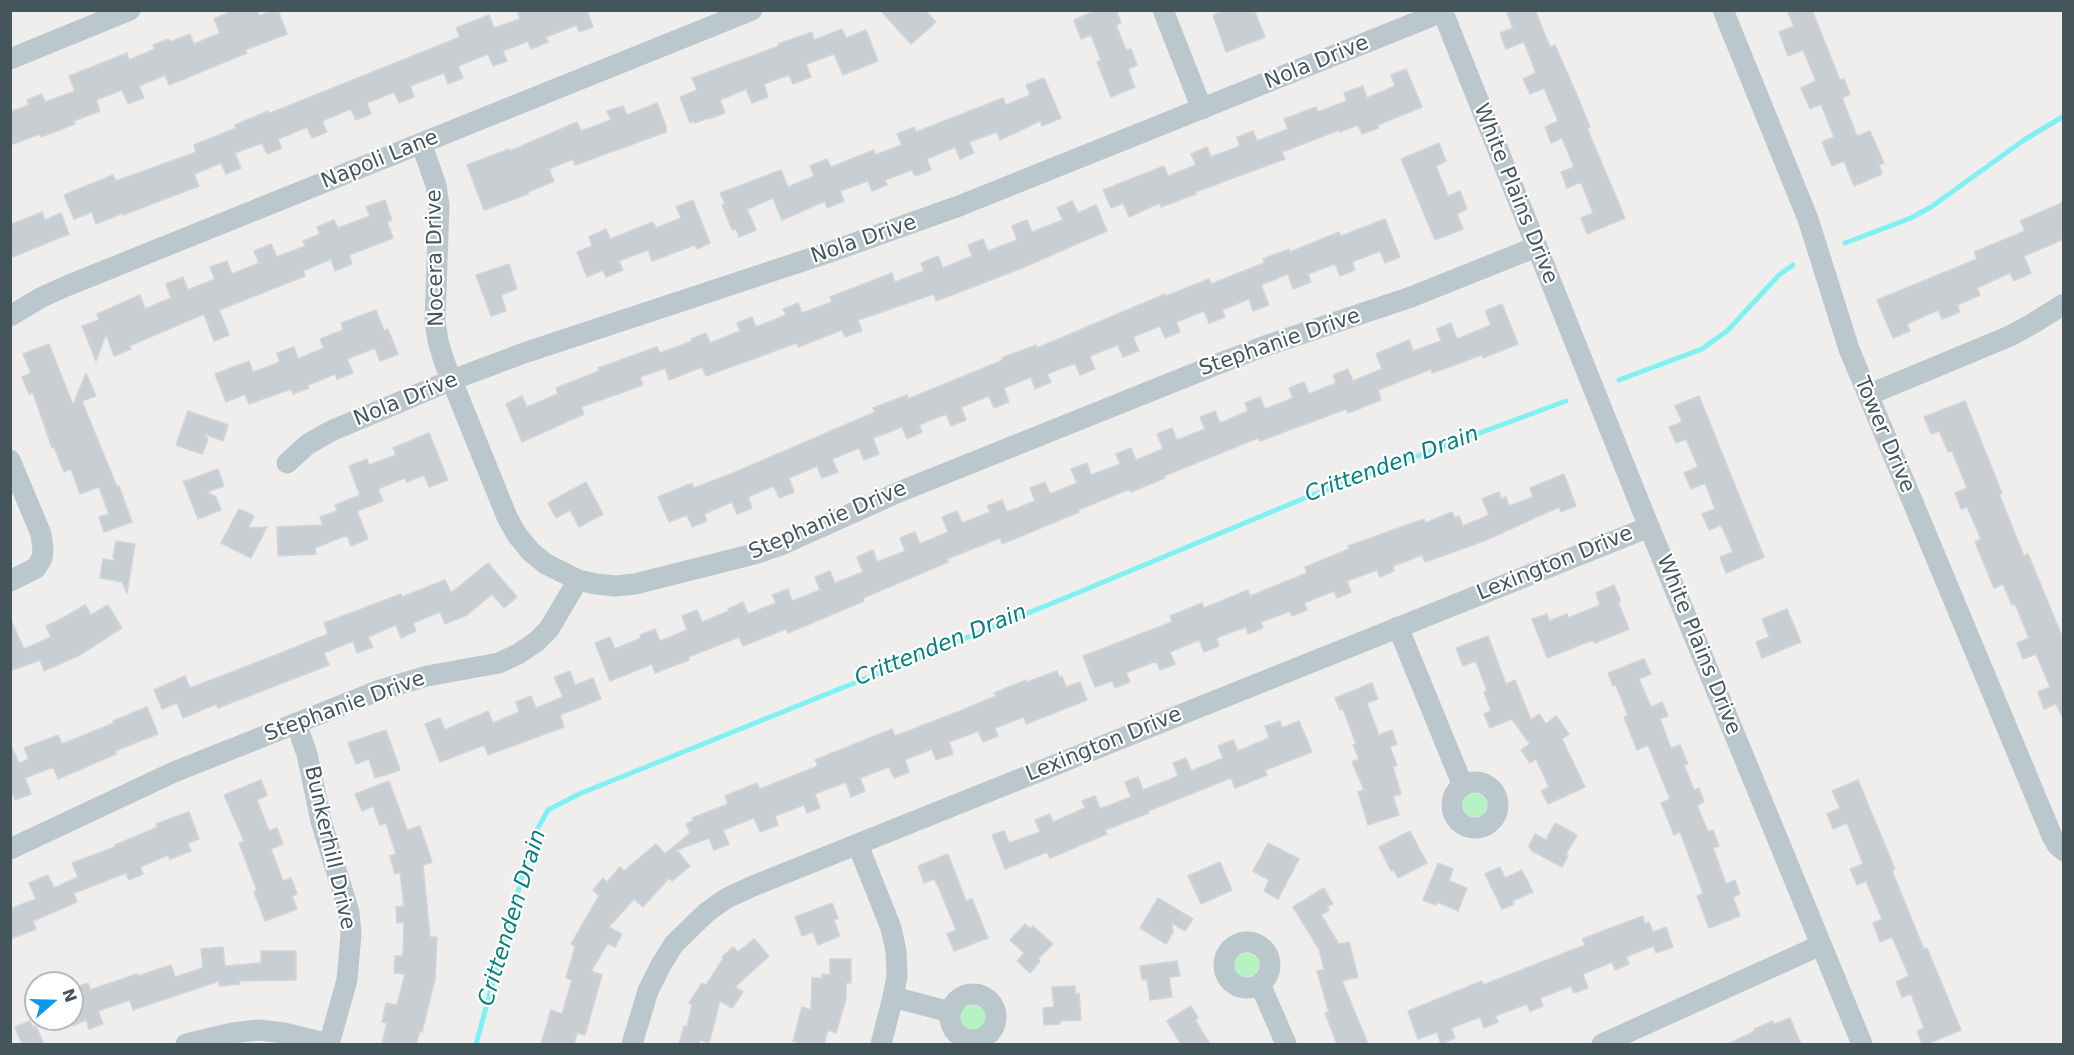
<!DOCTYPE html>
<html>
<head>
<meta charset="utf-8">
<style>
  body { margin:0 }
  #map { position:relative; width:2074px; height:1055px; overflow:hidden; background:#f0eded; font-family:"DejaVu Sans",sans-serif }
  canvas { display:block }
  .frame { position:absolute; inset:0; border:12px solid #44555c; pointer-events:none }
  .north { position:absolute; left:24px; top:971px; width:60px; height:60px; box-sizing:border-box; background:#fff; border:2px solid #b4bbbe; border-radius:50%; rotate:70deg; font-size:16px; font-weight:700; line-height:24px; text-align:center; color:#44555c }
  .north::after { content:''; display:block; margin:auto; width:21px; height:27px; background:#0a98ed; clip-path:polygon(50% 0,100% 100%,50% 72%,0 100%) }
</style>
</head>
<body>
<div id="map">
<canvas width="2074" height="1055"></canvas>
<div class="frame"></div>
<div class="north">N</div>
</div>
<script>
const context = document.querySelector('canvas').getContext('2d');
context.lineJoin = 'round';
function fillPath(path, color) {
  context.fillStyle = color;
  context.fill(path, 'evenodd');
}
function poly(rows) {
  const path = new Path2D();
  for (const r of rows) {
    if (r.length === 3) {
      path.moveTo(r[0] + r[2], r[1]);
      path.arc(r[0], r[1], r[2], 0, 2 * Math.PI);
      continue;
    }
    path.moveTo(r[0], r[1]);
    for (let i = 2; i < r.length; i += 2) path.lineTo(r[i], r[i + 1]);
  }
  return path;
}
function stroke(path, color, width, dash) {
  context.strokeStyle = color;
  context.lineWidth = width;
  context.lineCap = dash ? 'butt' : 'round';
  context.setLineDash(dash || []);
  context.stroke(path);
}
function drawText(font, color, halo, rows, align = 'center') {
  context.font = font + ' "DejaVu Sans",sans-serif';
  context.lineWidth = 4.5;
  context.setLineDash([]);
  context.textBaseline = 'middle';
  context.strokeStyle = halo;
  context.fillStyle = color;
  for (const [text, x, y, turn = 0] of rows) {
    context.save();
    context.translate(x, y);
    context.rotate((+turn || 0) * Math.PI / 180);
    context.textAlign = isNaN(turn) ? turn : align;
    if (halo) context.strokeText(text, 0, 0);
    context.fillText(text, 0, 0);
    context.restore();
  }
}
const green = poly([
  [1475,805,12],
  [1247,965,12],
  [973,1018,13]
]);
const stream = poly([
  [1845,243,1911,218,1931,207,2024,140,2064,116],
  [1619,380,1702,349,1727,331,1779,275,1793,265],
  [476,1044,533,837,548,810,579,794,1070,596,1307,497,1566,401]
]);
const building = poly([
  [234,10,257,10,259,16,272,10,278,10,287,34,245,50,247,53,169,85,165,75,139,86,144,98,128,104,122,90,96,100,100,111,74,121,75,124,41,137,40,134,10,145,10,112,29,105,27,100,42,94,45,102,75,91,69,76,127,53,129,60,155,49,153,45,169,39,170,42,190,34,194,44,220,33,214,19,234,10],
  [517,10,587,10,593,27,579,32,577,25,546,37,548,42,531,49,528,41,503,51,507,61,493,66,488,54,458,66,463,78,448,84,444,73,410,86,414,97,399,103,394,92,367,103,371,114,356,120,351,109,322,121,327,132,312,138,307,127,278,139,282,148,267,154,262,143,235,153,241,168,226,174,221,163,194,174,199,186,123,215,123,213,96,224,92,212,74,219,64,195,113,175,116,181,196,152,194,145,236,128,235,125,268,111,268,114,460,37,456,28,489,15,494,28,520,19,517,10],
  [880,10,925,10,936,22,911,44,880,10],
  [1097,10,1116,10,1121,23,1116,25,1126,50,1131,49,1137,65,1128,69,1135,87,1111,97,1097,62,1101,60,1091,35,1081,39,1074,20,1097,10],
  [1225,10,1254,10,1265,37,1226,52,1213,15,1225,10],
  [1506,10,1535,10,1550,47,1555,45,1576,93,1590,127,1587,128,1625,218,1587,234,1581,218,1593,213,1581,182,1567,188,1561,172,1574,167,1562,138,1551,143,1545,127,1558,121,1544,88,1530,94,1523,79,1536,73,1524,42,1506,49,1500,33,1513,28,1506,10],
  [1787,10,1812,10,1840,80,1844,79,1850,94,1842,98,1857,136,1870,131,1884,163,1879,165,1882,174,1854,186,1844,161,1832,166,1822,142,1834,137,1821,104,1810,109,1801,88,1816,81,1803,50,1788,56,1779,32,1794,26,1787,10],
  [842,29,846,38,866,30,878,61,843,75,834,54,806,64,811,77,793,84,789,75,764,84,768,97,752,103,746,89,720,100,725,113,709,119,708,118,695,123,694,121,690,123,680,97,697,90,692,78,779,46,778,44,812,32,814,40,842,29],
  [1406,69,1422,107,1378,125,1379,128,1362,134,1358,125,1340,132,1339,130,1282,152,1285,159,1195,192,1196,194,1161,207,1160,203,1129,217,1123,203,1111,208,1103,190,1164,166,1168,176,1196,165,1191,154,1207,147,1211,157,1240,146,1237,137,1253,131,1257,141,1288,129,1284,119,1316,107,1318,112,1347,101,1344,93,1363,86,1367,98,1395,86,1391,75,1406,69],
  [1044,78,1061,118,1042,126,1040,121,1000,140,997,132,969,142,974,153,960,159,955,147,927,159,931,170,915,176,912,170,885,180,887,185,872,191,868,181,840,191,844,201,827,208,825,201,782,220,773,198,747,209,756,230,739,237,736,229,732,230,722,205,725,204,720,193,781,170,788,187,814,176,810,166,827,159,831,167,874,150,875,155,902,145,897,134,914,127,916,132,1003,98,1006,105,1030,95,1026,85,1044,78],
  [657,103,666,126,666,132,575,165,573,159,549,169,554,181,528,192,528,194,484,210,467,165,509,149,510,151,577,122,581,131,611,120,607,111,623,106,627,115,657,103],
  [1439,143,1446,161,1436,166,1448,196,1460,191,1467,209,1457,214,1463,229,1435,240,1401,159,1439,143],
  [385,200,392,220,387,222,393,238,349,255,352,264,335,271,331,259,303,271,305,276,219,310,229,335,214,341,204,314,129,346,131,349,114,356,106,334,96,361,82,326,99,320,97,314,140,295,145,309,171,298,166,284,183,277,188,290,215,279,210,267,227,261,232,274,259,263,254,251,271,244,277,257,305,246,303,241,320,234,317,227,334,220,338,228,370,216,366,207,385,200],
  [693,200,710,243,697,249,695,245,652,261,648,250,619,261,623,270,606,277,603,270,587,277,577,252,592,246,589,237,606,229,610,239,653,222,656,228,681,218,676,207,693,200],
  [1072,201,1078,213,1096,205,1107,231,1017,270,936,301,934,294,858,320,862,331,845,337,842,330,798,347,797,343,706,376,702,367,669,380,665,368,640,377,643,385,581,407,584,414,522,442,506,404,522,396,527,407,558,394,556,388,599,371,598,368,657,347,660,353,692,341,691,339,706,333,710,343,740,331,737,323,752,317,756,327,786,315,783,309,798,303,802,313,832,302,830,297,892,273,895,282,924,271,921,263,938,256,943,268,972,256,968,245,983,239,988,251,1017,240,1012,226,1027,220,1032,232,1063,220,1057,208,1072,201],
  [2064,202,2064,239,2024,256,2031,273,2014,281,2010,273,1977,288,1980,295,1957,305,1960,312,1942,319,1938,310,1907,324,1910,331,1893,338,1877,300,1977,259,1974,252,2025,231,2020,221,2064,202],
  [42,212,45,220,61,213,69,234,10,258,10,225,42,212],
  [1385,219,1400,257,1385,263,1380,251,1352,262,1355,270,1340,276,1335,264,1308,274,1311,282,1293,289,1288,274,1261,285,1269,305,1253,311,1249,299,1222,310,1225,317,1209,323,1204,311,1176,322,1180,332,1165,338,1160,326,1133,337,1139,351,1123,357,1118,345,1090,356,1095,369,1080,375,1075,363,1047,374,1051,382,1035,389,1031,377,1004,388,1009,402,994,408,989,396,961,407,966,420,951,426,946,414,919,425,922,432,907,439,902,427,873,438,879,454,864,460,859,448,832,459,838,472,822,478,817,466,789,478,794,492,779,498,774,486,748,497,752,508,737,514,732,502,704,514,707,521,692,527,687,515,669,522,658,497,692,483,694,488,738,471,875,412,873,408,907,395,908,399,1003,360,1002,358,1036,345,1037,348,1165,294,1166,296,1209,279,1211,284,1264,263,1263,259,1289,249,1290,252,1339,232,1341,236,1385,219],
  [509,264,517,289,501,295,506,311,491,316,476,275,509,264],
  [1502,304,1518,344,1483,358,1482,355,1432,373,1431,369,1378,390,1381,400,1348,413,1346,409,1260,441,1258,438,1164,476,1165,478,1131,492,1130,489,1078,510,1079,512,1002,544,1000,538,947,559,948,562,863,598,864,601,788,633,786,629,743,646,739,637,688,657,689,660,655,673,652,664,610,681,595,643,610,637,615,649,641,638,640,635,655,629,660,641,687,630,682,616,697,610,702,622,729,611,728,609,743,602,748,614,776,603,772,595,788,589,792,601,820,590,815,577,830,571,835,583,863,572,857,557,873,550,877,562,905,551,900,538,915,532,920,544,948,532,942,517,957,511,962,523,990,512,987,506,1002,500,1007,512,1035,501,1030,488,1045,482,1050,494,1077,483,1071,469,1087,463,1091,475,1120,464,1116,454,1131,448,1136,460,1163,449,1157,434,1172,428,1177,440,1205,429,1200,417,1215,411,1220,423,1248,411,1245,403,1260,397,1265,409,1293,398,1289,388,1304,382,1309,394,1336,383,1333,375,1348,369,1353,381,1382,369,1376,354,1409,340,1413,351,1441,341,1437,329,1451,323,1457,339,1491,325,1485,311,1502,304],
  [376,310,384,331,388,329,398,354,380,361,375,348,347,359,353,373,337,379,335,374,308,385,309,388,293,394,291,389,249,404,245,394,226,402,215,374,249,361,253,372,280,362,277,353,294,347,298,359,324,348,320,339,343,330,341,323,376,310],
  [49,344,73,405,86,373,96,396,82,401,117,487,119,486,132,522,104,532,99,517,109,514,99,487,80,494,71,469,64,472,54,447,52,448,33,393,29,394,22,377,31,373,23,354,49,344],
  [1699,396,1764,557,1726,573,1720,557,1733,552,1721,525,1709,530,1702,514,1715,509,1705,483,1691,489,1684,473,1698,467,1686,439,1676,443,1669,427,1682,422,1675,406,1699,396],
  [1965,401,2002,493,1999,494,2024,556,2028,554,2064,641,2064,720,2056,704,2044,709,2038,692,2050,687,2036,654,2023,659,2017,643,2029,638,2015,604,2012,605,2003,584,1994,588,1975,542,1981,539,1967,507,1961,509,1955,493,1967,488,1952,451,1948,452,1939,431,1931,434,1924,417,1965,401],
  [188,411,228,425,223,441,205,434,208,440,202,454,176,445,188,411],
  [429,433,448,480,429,487,424,475,407,482,405,478,378,489,383,501,357,511,368,539,351,546,347,535,315,548,316,554,278,556,277,527,323,525,320,517,337,511,335,505,360,495,349,466,367,459,369,465,396,455,393,448,429,433],
  [218,469,224,486,207,492,216,497,221,510,198,519,183,480,186,481,218,469],
  [1564,474,1576,506,1561,512,1559,507,1484,541,1425,562,1422,555,1393,566,1394,571,1380,577,1377,570,1347,581,1351,592,1337,598,1334,591,1304,603,1307,610,1292,616,1290,611,1261,622,1263,628,1248,634,1246,627,1216,638,1219,646,1204,652,1199,640,1170,652,1175,664,1160,670,1156,661,1126,673,1130,682,1115,688,1112,681,1095,687,1083,656,1172,622,1170,616,1202,603,1204,608,1248,590,1250,596,1307,573,1305,567,1349,549,1348,546,1424,519,1425,523,1452,512,1455,518,1459,516,1463,526,1489,515,1482,499,1499,492,1501,499,1506,497,1509,506,1533,497,1530,488,1564,474],
  [586,482,603,514,579,527,570,510,556,518,548,503,586,482],
  [239,509,254,516,248,528,267,527,251,558,221,543,239,509],
  [116,541,135,544,127,593,122,582,100,578,103,559,115,561,113,557,116,541],
  [488,563,517,597,504,608,492,594,467,615,445,624,440,612,413,623,416,631,401,638,396,625,368,637,373,647,357,653,353,641,324,653,329,665,218,708,216,704,183,718,177,703,162,709,154,690,185,676,190,688,276,655,328,634,324,623,401,594,402,597,445,580,451,593,488,563],
  [1614,585,1621,601,1618,602,1629,629,1595,643,1593,640,1547,658,1532,619,1547,614,1549,621,1567,614,1568,618,1600,605,1596,593,1614,585],
  [85,605,91,615,108,605,122,628,78,656,44,671,40,660,10,671,10,618,24,649,51,637,46,626,63,618,85,605],
  [1787,609,1801,642,1762,658,1756,642,1769,637,1762,619,1787,609],
  [1488,636,1506,684,1515,680,1531,720,1539,714,1546,724,1556,716,1569,734,1562,739,1585,787,1548,804,1541,791,1549,787,1536,759,1530,763,1521,750,1530,744,1512,719,1490,728,1484,714,1491,711,1484,692,1487,691,1476,661,1463,666,1456,648,1488,636],
  [1644,659,1651,674,1639,679,1651,707,1662,702,1668,716,1660,719,1671,748,1680,745,1688,764,1684,765,1694,790,1699,788,1704,802,1697,805,1708,832,1713,830,1719,846,1713,848,1726,884,1735,880,1740,894,1733,897,1740,916,1709,928,1697,896,1703,893,1680,832,1674,835,1661,803,1670,799,1648,745,1637,750,1624,717,1628,716,1616,685,1613,686,1608,673,1644,659],
  [570,671,575,685,593,678,601,699,560,715,564,727,488,755,484,745,440,762,425,724,440,718,445,730,488,711,493,723,519,712,516,702,531,696,536,708,563,697,554,677,570,671],
  [1057,671,1059,677,1062,676,1066,687,1080,682,1087,700,1026,724,1024,717,995,728,998,736,983,742,978,731,949,742,953,754,936,760,932,749,905,760,909,772,894,778,889,767,860,778,865,791,851,797,846,782,815,794,820,808,807,813,804,805,775,816,778,825,760,832,754,818,723,830,729,844,714,850,709,838,677,850,690,866,672,881,669,878,643,907,634,899,609,927,622,934,615,947,608,943,591,971,602,975,585,1035,577,1033,574,1044,541,1044,551,1010,562,1014,572,980,566,978,575,947,571,944,599,896,593,890,603,878,607,882,620,867,624,871,656,844,665,854,690,833,686,824,693,821,692,818,728,804,725,796,757,783,760,789,818,766,815,760,892,729,895,736,960,711,996,696,994,693,1026,680,1027,682,1057,671],
  [1372,683,1378,699,1367,703,1379,735,1392,730,1397,744,1390,747,1397,765,1393,767,1401,794,1393,796,1399,815,1368,825,1358,792,1364,790,1352,762,1359,759,1353,745,1356,744,1343,709,1340,710,1335,698,1372,683],
  [147,707,158,734,115,751,116,754,58,779,53,767,25,778,31,794,15,800,10,788,10,744,19,763,29,759,24,748,58,735,62,744,114,723,113,721,147,707],
  [1280,721,1282,728,1299,721,1312,752,1265,770,1267,775,1235,788,1231,778,1148,811,1149,813,1105,830,1107,834,1050,858,1047,852,1005,869,992,835,1004,831,1009,843,1040,832,1035,820,1050,814,1053,822,1085,808,1082,801,1095,796,1100,809,1131,797,1125,782,1138,777,1143,790,1178,776,1173,763,1186,758,1191,771,1223,758,1218,746,1233,740,1238,751,1269,738,1265,726,1280,721],
  [386,730,400,770,375,778,369,759,356,764,348,743,386,730],
  [261,780,267,795,257,800,269,831,277,828,283,844,271,849,283,881,291,878,297,894,292,896,297,909,265,921,254,892,257,891,239,843,244,841,224,795,261,780],
  [1858,780,1895,869,1892,871,1924,949,1927,948,1961,1030,1927,1044,1922,1044,1917,1031,1924,1028,1911,994,1902,997,1896,982,1909,976,1892,937,1880,942,1873,923,1882,919,1866,881,1857,885,1850,869,1863,864,1847,823,1833,829,1827,814,1840,808,1832,791,1858,780],
  [389,781,407,830,420,826,432,862,423,865,430,937,437,937,435,979,422,1032,420,1031,416,1044,382,1044,387,1023,382,1022,386,1003,397,1005,405,974,394,973,395,956,403,956,404,922,397,923,396,907,404,906,400,872,395,874,390,856,396,854,386,823,380,825,373,806,362,811,355,794,389,781],
  [189,812,199,839,188,843,191,851,170,859,168,855,140,867,143,874,129,880,126,873,74,893,77,902,33,921,36,929,10,939,10,909,36,899,29,883,48,875,54,888,78,877,72,863,115,847,115,845,158,827,156,824,189,812],
  [1555,823,1577,835,1566,854,1568,856,1562,867,1532,851,1529,846,1535,834,1546,840,1555,823],
  [1410,831,1427,863,1398,878,1394,870,1391,871,1379,847,1410,831],
  [1268,843,1299,859,1278,899,1264,891,1269,880,1253,871,1268,843],
  [948,854,966,901,972,899,988,938,954,951,947,934,956,930,938,886,934,879,924,883,918,866,948,854],
  [1220,862,1232,890,1201,904,1188,876,1220,862],
  [1438,863,1453,869,1449,881,1467,888,1458,911,1437,902,1436,905,1423,900,1438,863],
  [1500,867,1505,878,1522,870,1533,892,1512,901,1514,904,1502,909,1485,874,1500,867],
  [1324,888,1333,904,1327,907,1329,910,1321,915,1339,944,1349,942,1358,977,1342,981,1368,1044,1337,1044,1325,1013,1329,1012,1317,971,1324,969,1319,949,1293,907,1324,888],
  [1158,898,1193,919,1185,931,1172,923,1173,932,1166,944,1140,928,1158,898],
  [832,903,838,918,834,920,840,936,818,945,813,932,802,936,795,917,832,903],
  [1643,916,1645,924,1649,922,1653,932,1666,927,1673,947,1656,953,1653,946,1626,957,1629,964,1615,970,1612,962,1583,974,1588,988,1574,993,1571,986,1540,998,1543,1006,1530,1011,1527,1004,1495,1016,1498,1022,1484,1028,1480,1017,1451,1028,1455,1038,1441,1044,1437,1032,1418,1039,1408,1011,1482,981,1483,985,1585,945,1582,939,1643,916],
  [1025,924,1031,929,1033,926,1053,944,1038,959,1040,961,1030,973,1017,961,1024,953,1010,940,1025,924],
  [754,939,769,956,735,987,743,992,732,1008,720,1001,709,1043,700,1040,699,1044,679,1044,684,1026,687,1027,692,1005,689,1003,702,983,706,985,723,959,722,957,733,947,738,952,754,939],
  [223,947,225,966,261,963,261,951,296,951,296,980,239,981,240,984,219,986,219,981,133,1010,130,1000,98,1011,103,1024,89,1029,86,1020,72,1026,72,989,88,983,90,990,137,974,138,976,171,965,175,977,203,968,201,949,223,947],
  [830,959,851,959,851,983,846,983,846,999,836,1033,828,1030,824,1044,804,1044,793,1041,802,1007,811,1010,812,978,822,978,822,974,830,975,830,959],
  [1177,961,1180,976,1169,977,1172,997,1150,1000,1147,979,1142,980,1140,966,1177,961],
  [1075,986,1075,994,1079,993,1081,1020,1060,1021,1060,1024,1044,1025,1043,1008,1054,1007,1052,987,1075,986],
  [1191,1006,1198,1018,1195,1020,1210,1044,1181,1044,1167,1021,1191,1006],
  [1790,1018,1801,1044,1728,1044,1755,1031,1754,1029,1773,1021,1774,1024,1790,1018],
  [30,1021,33,1027,36,1026,44,1044,22,1044,15,1027,30,1021]
]);
const minor = poly([
  [1163,10,1202,109],
  [1442,10,1641,507,1862,1044],
  [1723,10,1808,219,1849,349,2052,836,2057,845,2064,851],
  [10,59,130,10],
  [421,143,436,185,439,205,435,321,438,341,444,361,507,517,517,535,531,552,546,564,578,580,596,584,615,586,635,584,754,554,781,545,899,492,1223,362,1265,346,1411,297,1536,247],
  [10,316,42,297,69,285,752,10],
  [1868,395,2010,336,2032,324,2064,304],
  [10,460,41,534,43,549,42,558,36,568,10,581],
  [287,463,308,444,331,431,452,380,524,353,830,252,959,206,1442,12],
  [1398,627,1463,786],
  [296,723,307,754,321,821,349,912,351,934,347,980,329,1044],
  [1475,805,23],
  [858,845,891,928,896,951,897,976,893,997,881,1044],
  [10,849,174,772,380,690,427,676,499,663,518,654,536,642,549,629,578,580],
  [1247,965,23],
  [1260,984,1286,1044],
  [973,1017,23],
  [893,997,950,1012],
  [186,1044,232,1033,259,1030,284,1033,329,1044],
  [632,1044,648,991,661,965,674,944,707,912,727,898,753,886,1649,527],
  [1602,1044,1821,945]
]);
const streetNames = [
  ["Nola Drive",1317,63,-22],
  ["Napoli Lane",380,160,-22],
  ["White Plains Drive",1515,194,68],
  ["Nola Drive",864,240,-19],
  ["Nocera Drive",436,258,-91],
  ["Stephanie Drive",1280,343,-19],
  ["Nola Drive",406,400,-22],
  ["Tower Drive",1884,435,67],
  ["Stephanie Drive",828,521,-23],
  ["Lexington Drive",1555,564,-22],
  ["White Plains Drive",1698,645,68],
  ["Stephanie Drive",345,707,-20],
  ["Lexington Drive",1104,745,-22],
  ["Bunkerhill Drive",329,848,77]
];
const waterNames = [
  ["Crittenden Drain",1392,465,-20],
  ["Crittenden Drain",941,646,-22],
  ["Crittenden Drain",513,918,-73]
];
fillPath(green, '#b7f2c2');
stroke(stream, '#80f1f3', 5);
fillPath(building, '#c9ced3');
stroke(building, '#d0d5d9', 1.5);
stroke(minor, '#bac8ce', 21);
drawText('21px', '#44555c', '#fff', streetNames);
drawText('italic 22px', '#058082', '#fff', waterNames);
</script>
</body>
</html>
